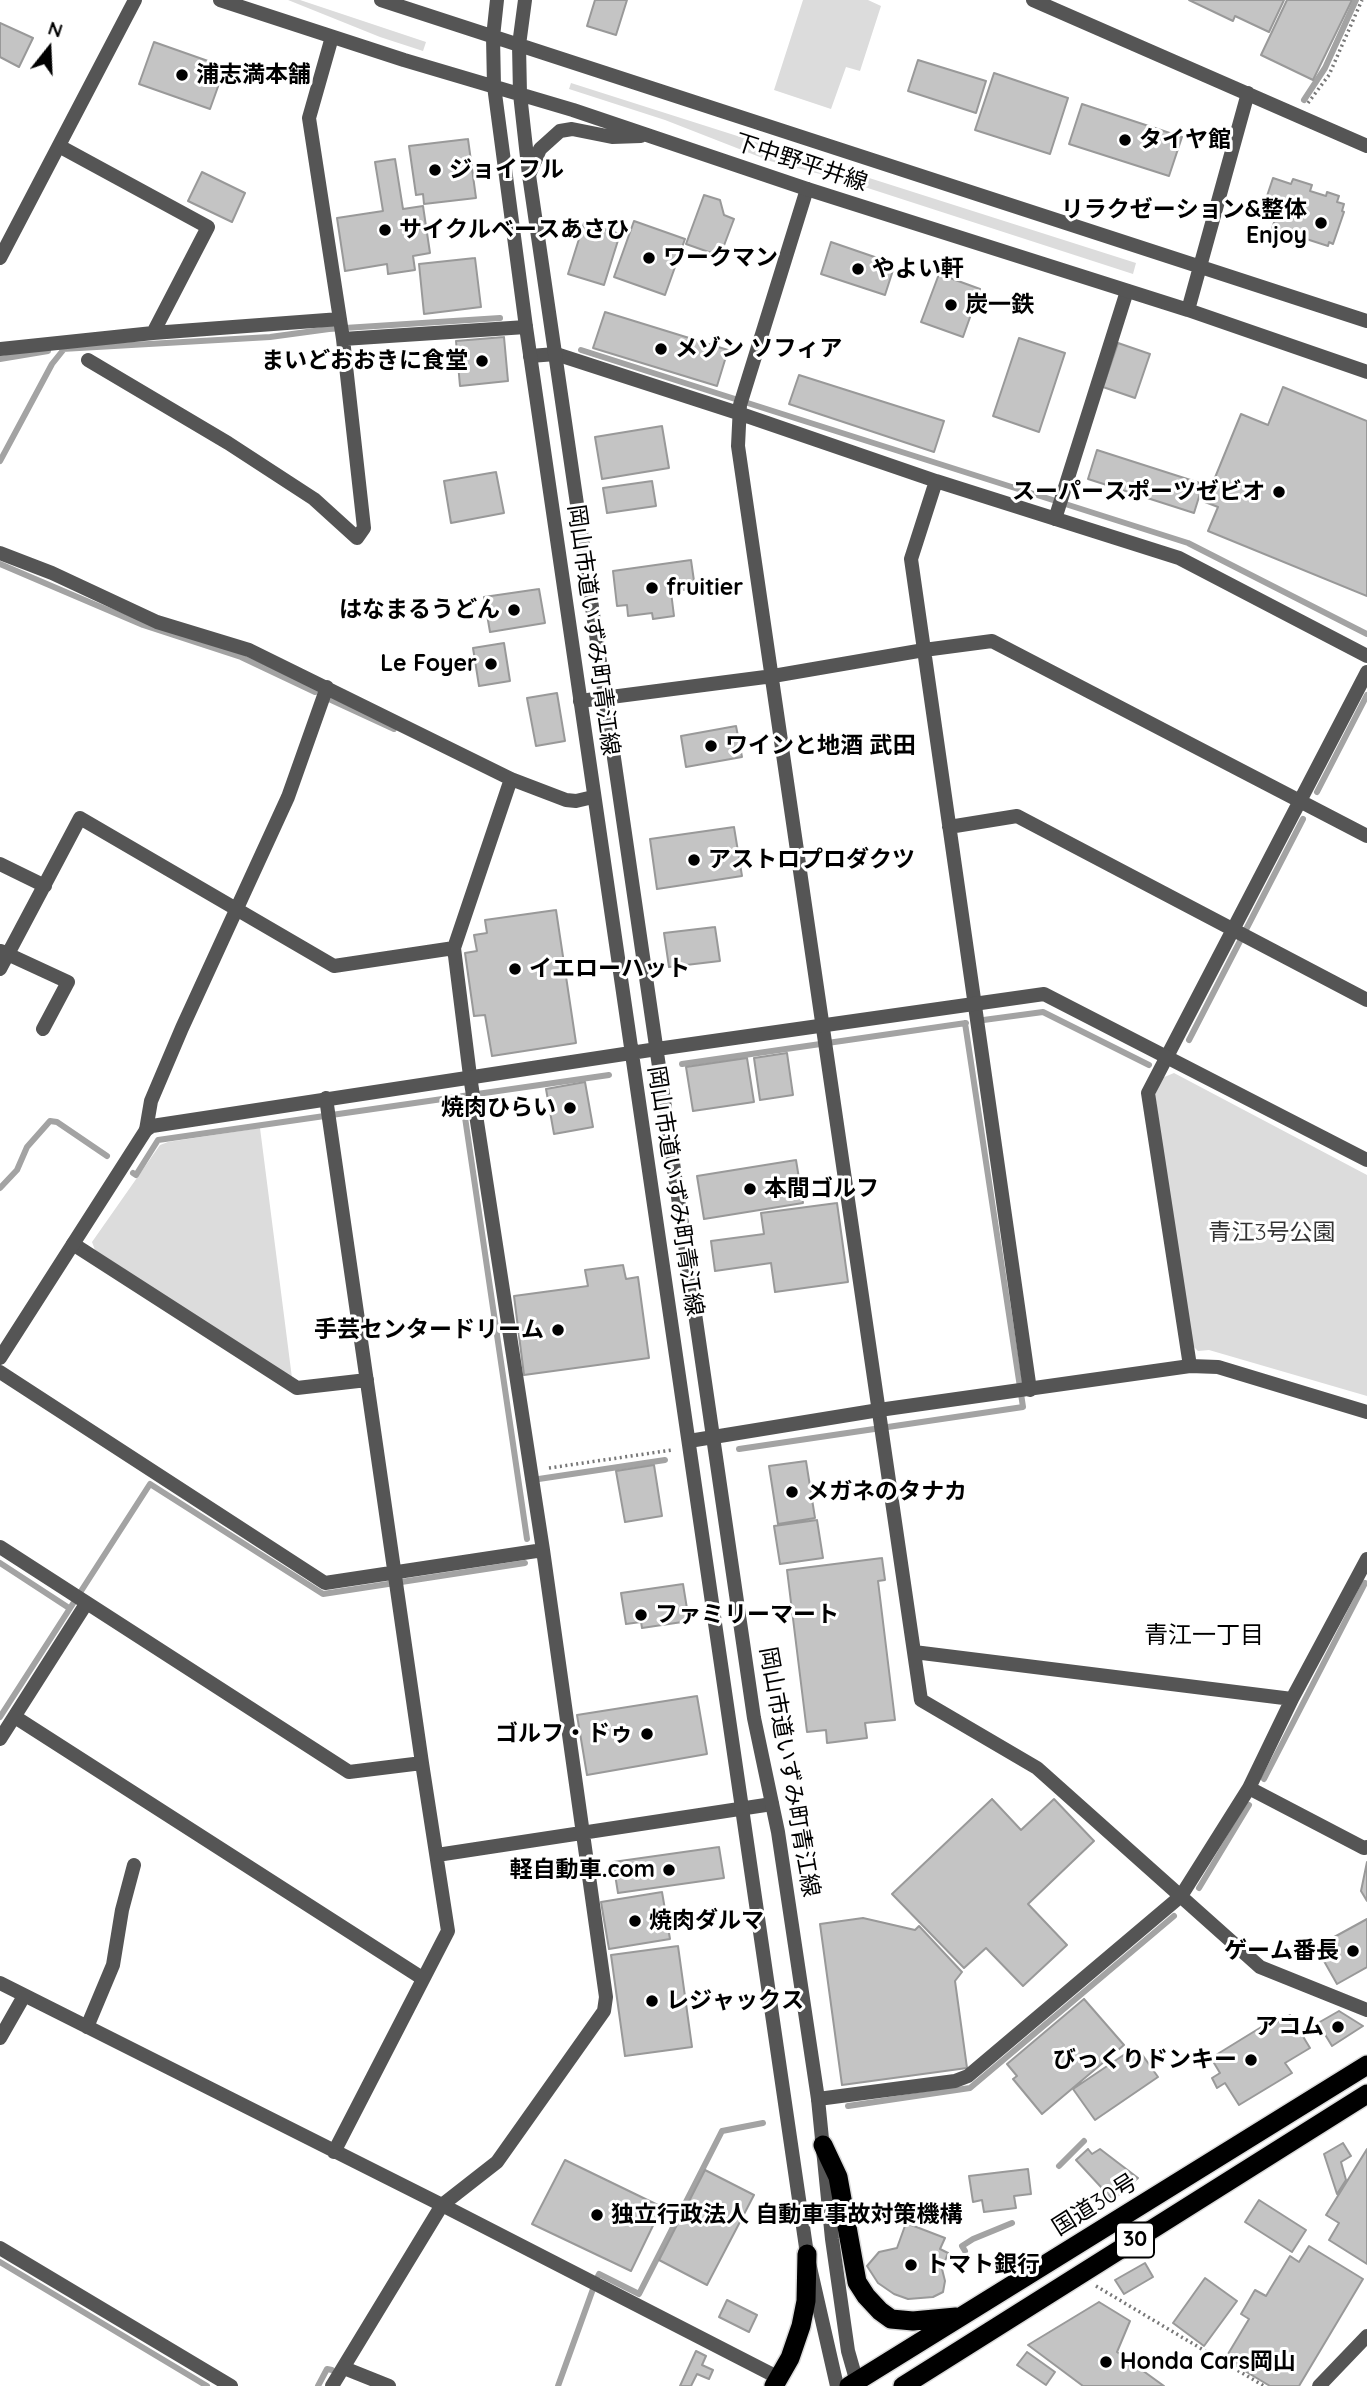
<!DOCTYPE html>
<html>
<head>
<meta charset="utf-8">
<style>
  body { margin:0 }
  #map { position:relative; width:1367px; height:2386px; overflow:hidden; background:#fff; font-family:Quicksand,sans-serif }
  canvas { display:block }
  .north { position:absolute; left:14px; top:14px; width:70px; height:70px; -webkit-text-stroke:5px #fff; paint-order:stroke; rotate:18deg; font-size:19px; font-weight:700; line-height:28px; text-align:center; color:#000 }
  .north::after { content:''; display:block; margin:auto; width:24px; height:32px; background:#000; clip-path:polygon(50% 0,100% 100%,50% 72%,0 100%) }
</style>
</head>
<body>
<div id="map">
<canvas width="1367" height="2386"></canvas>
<div class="north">N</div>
</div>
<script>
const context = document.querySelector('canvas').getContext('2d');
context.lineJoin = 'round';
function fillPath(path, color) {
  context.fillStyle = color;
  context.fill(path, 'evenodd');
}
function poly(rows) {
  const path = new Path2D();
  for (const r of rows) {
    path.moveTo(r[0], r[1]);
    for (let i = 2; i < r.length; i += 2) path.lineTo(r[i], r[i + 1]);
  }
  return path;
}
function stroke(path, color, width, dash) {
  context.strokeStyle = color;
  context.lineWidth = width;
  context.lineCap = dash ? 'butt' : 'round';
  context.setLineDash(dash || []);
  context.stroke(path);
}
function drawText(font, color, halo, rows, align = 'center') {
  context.font = font + ' Quicksand,"Noto Sans JP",sans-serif';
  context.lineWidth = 6;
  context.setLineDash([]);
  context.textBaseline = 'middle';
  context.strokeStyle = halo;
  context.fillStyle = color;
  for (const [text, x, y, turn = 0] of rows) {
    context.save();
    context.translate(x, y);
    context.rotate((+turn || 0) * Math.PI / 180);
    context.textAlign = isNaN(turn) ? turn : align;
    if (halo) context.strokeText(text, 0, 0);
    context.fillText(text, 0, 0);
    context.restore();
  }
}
const green = poly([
  [288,0,300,0,426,42,423,51,380,37],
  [803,0,868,0,881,6,860,71,846,67,831,109,774,90],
  [571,83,1136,263,1133,274,843,180,770,161,665,120,569,89],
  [1174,1073,1367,1175,1367,1396,1209,1350,1198,1351,1192,1345,1155,1095,1162,1078],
  [260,1128,292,1378,95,1250,92,1242,160,1145,168,1142]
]);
const stream = poly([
  [1304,100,1325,68,1356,0],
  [62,349,270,337,329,329,500,318],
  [581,350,1188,543,1367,634],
  [0,359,48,351],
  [0,461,52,364,64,349],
  [0,564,143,625,241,657,315,692],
  [329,699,394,729],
  [1317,792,1367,695],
  [976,1021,1043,1012,1149,1065],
  [1189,1040,1303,819],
  [682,1064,966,1023],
  [462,1097,527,1539],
  [133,1173,136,1175,158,1140,609,1075],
  [0,1188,17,1170,27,1147,50,1121,57,1122,107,1156],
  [739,1449,1023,1407,965,1023],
  [532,1480,665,1460],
  [0,1563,69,1608],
  [0,1717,150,1484,323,1594,525,1563],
  [1264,1779,1365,1583],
  [1199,1888,1249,1805],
  [848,2106,970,2088,1174,1916],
  [1059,2166,1084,2141],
  [965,2251,962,2246,973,2239,1012,2223],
  [0,2262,207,2386],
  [598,2276,599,2274,639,2294,722,2131,763,2123],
  [318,2386,327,2369,332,2370],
  [558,2386,593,2289]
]);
const building = poly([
  [595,0,627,0,616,35,587,26,595,0],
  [1189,0,1284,0,1269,32,1235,16,1233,21,1189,0],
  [1287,0,1352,0,1313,80,1261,55,1287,0],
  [0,23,33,38,19,67,0,57,0,23],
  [154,42,225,67,210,109,139,84,154,42],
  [918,60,986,81,976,113,908,91,918,60],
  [994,73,1068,98,1050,154,975,130,994,73],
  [1082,104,1182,137,1169,176,1069,144,1082,104],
  [468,139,476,198,424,204,423,194,416,195,409,146,468,139],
  [395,159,403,209,423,206,430,253,413,256,415,270,388,274,387,264,345,271,337,218,383,211,375,162,395,159],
  [202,172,245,193,232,222,188,201,202,172],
  [1273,178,1291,184,1293,179,1312,185,1310,191,1326,196,1327,192,1339,196,1337,202,1344,204,1342,211,1344,212,1333,244,1329,242,1328,246,1272,228,1281,203,1266,199,1273,178],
  [704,195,720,200,724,215,734,219,720,256,686,244,704,195],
  [634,221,685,239,665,295,614,277,634,221],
  [584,223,620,234,604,285,568,274,584,223],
  [831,242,895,264,885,295,821,274,831,242],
  [475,258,481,307,424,314,419,264,475,258],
  [939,274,980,289,963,337,921,322,939,274],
  [605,312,728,350,717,386,593,348,605,312],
  [504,337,508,381,460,386,456,341,504,337],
  [1019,338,1065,353,1039,432,993,416,1019,338],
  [1118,343,1150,354,1135,398,1103,387,1118,343],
  [799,375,944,421,934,452,789,404,799,375],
  [1283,387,1367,421,1367,596,1208,531,1218,507,1205,502,1241,414,1268,425,1283,387],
  [662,426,669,468,602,479,595,437,662,426],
  [1097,450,1203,484,1194,513,1088,479,1097,450],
  [496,472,504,513,451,523,444,481,496,472],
  [652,481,656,506,607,513,603,488,652,481],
  [691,560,695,588,671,592,674,616,653,619,652,613,628,616,627,605,617,606,613,571,691,560],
  [539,589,545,623,490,632,484,597,539,589],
  [504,643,510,681,479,686,473,648,504,643],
  [557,693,565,741,536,746,527,698,557,693],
  [736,726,742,757,686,767,681,736,736,726],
  [734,827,742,876,657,889,650,839,734,827],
  [556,910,576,1043,492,1056,485,1015,474,1016,465,953,477,951,474,935,487,933,485,920,556,910],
  [715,927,720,961,669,967,664,933,715,927],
  [787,1053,793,1095,760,1100,754,1058,787,1053],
  [747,1058,754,1102,693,1111,686,1067,747,1058],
  [585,1082,593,1127,554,1134,546,1089,585,1082],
  [796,1160,803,1203,704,1219,697,1176,796,1160],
  [837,1203,848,1282,775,1292,771,1263,715,1271,711,1241,764,1234,761,1213,837,1203],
  [623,1265,626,1279,638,1277,649,1358,524,1375,514,1296,588,1286,585,1270,623,1265],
  [806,1461,815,1518,778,1524,769,1466,806,1461],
  [654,1465,662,1516,625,1522,616,1471,654,1465],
  [817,1520,823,1558,780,1564,774,1526,817,1520],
  [882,1558,885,1580,878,1581,895,1720,865,1723,867,1738,827,1743,826,1730,807,1732,787,1570,882,1558],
  [683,1584,689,1621,642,1628,641,1622,626,1624,621,1593,683,1584],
  [697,1696,707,1754,587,1775,577,1715,697,1696],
  [992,1799,1021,1830,1054,1799,1094,1841,1028,1904,1067,1945,1023,1986,986,1948,964,1968,892,1894,992,1799],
  [719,1847,724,1878,618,1893,613,1862,719,1847],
  [1367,1862,1367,1901,1361,1891,1367,1862],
  [662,1892,670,1939,609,1949,601,1902,662,1892],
  [863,1918,915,1930,919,1926,962,1972,955,1981,967,2068,842,2085,820,1924,863,1918],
  [1367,1919,1367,1967,1337,1984,1316,1947,1367,1919],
  [678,1946,692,2047,625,2056,611,1955,678,1946],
  [1084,1999,1124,2045,1042,2114,1013,2079,1017,2076,1007,2064,1084,1999],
  [1339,2011,1363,2026,1332,2046,1318,2023,1339,2011],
  [1290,2015,1310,2048,1285,2063,1292,2073,1239,2105,1225,2083,1217,2088,1212,2078,1220,2073,1211,2058,1263,2026,1265,2029,1290,2015],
  [1131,2050,1136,2057,1141,2053,1158,2077,1095,2120,1073,2089,1131,2050],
  [1343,2143,1351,2156,1341,2162,1346,2180,1337,2194,1324,2154,1343,2143],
  [1088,2149,1092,2154,1100,2149,1138,2178,1113,2200,1076,2160,1088,2149],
  [1367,2149,1367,2264,1329,2240,1339,2223,1326,2215,1367,2149],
  [565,2160,662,2207,631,2271,532,2224,565,2160],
  [1028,2169,1031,2194,1014,2196,1016,2208,984,2212,982,2200,973,2202,969,2176,1028,2169],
  [705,2170,754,2195,707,2285,659,2260,705,2170],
  [1259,2200,1306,2230,1292,2252,1245,2222,1259,2200],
  [906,2223,945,2238,940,2249,948,2253,942,2269,945,2281,943,2292,933,2297,908,2299,894,2294,878,2283,867,2266,879,2252,897,2248,906,2223],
  [1309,2246,1363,2279,1299,2386,1270,2386,1225,2359,1249,2319,1241,2314,1255,2290,1266,2296,1290,2256,1299,2262,1309,2246],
  [1145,2263,1153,2277,1124,2294,1115,2280,1145,2263],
  [1205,2278,1237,2301,1204,2346,1173,2323,1205,2278],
  [727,2300,757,2315,749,2332,719,2317,727,2300],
  [1099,2302,1130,2321,1117,2352,1164,2386,1083,2386,1028,2345,1099,2302],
  [696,2351,706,2356,702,2365,713,2370,709,2379,697,2374,691,2386,680,2386,696,2351],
  [1027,2352,1055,2372,1046,2385,1017,2365,1027,2352]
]);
const path = poly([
  [1308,103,1329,75,1362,0],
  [549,1468,672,1450],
  [1096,2286,1264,2386]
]);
const minor = poly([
  [59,146,208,227,153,333],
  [807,189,740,405,738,446,921,1700,1037,1768,1260,1967,1367,2010],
  [0,258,135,0],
  [343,339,526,327],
  [0,349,153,333,340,319],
  [530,356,556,354,738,413,936,481,1179,558,1367,656],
  [88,360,228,443,314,499,357,538,364,528,343,339,309,118,332,37],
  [936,481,911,559,1030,1390],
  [1055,519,1127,291],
  [0,553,52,573,157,622,249,650,511,779,566,800,576,801,593,797],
  [580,701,773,676,924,650,992,641,1367,836],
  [949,827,1017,816,1367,1000],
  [0,864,45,886],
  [1,951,68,982,43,1029],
  [0,969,80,818,334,966,454,948],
  [146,1130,151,1101,182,1028,288,797,327,687],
  [73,1244,297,1388,367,1380],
  [1190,1366,1148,1093,1367,672],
  [0,1372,325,1583,543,1550],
  [0,1547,349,1772,422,1763,326,1098],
  [914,1652,1292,1699],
  [15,1717,422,1978],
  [0,1739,86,1604],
  [1249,1788,1364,1848,1367,1847],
  [437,1855,772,1804],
  [0,1983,442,2205,779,2378],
  [87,2027,113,1965,122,1910,134,1865],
  [0,2038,24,1996],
  [818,2099,955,2081,968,2076,1181,1896,1249,1788,1292,1699,1367,1559],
  [334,2152,448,1931,422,1763],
  [0,2248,231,2386],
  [344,2368,389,2386],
  [332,2386,442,2205,497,2162,604,2011,606,1997,543,1550,470,1076,454,948,511,779],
  [1319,2386,1367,2336]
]);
const tertiary = poly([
  [220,0,404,60,573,110,807,189,1188,310,1367,372],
  [381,0,1367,321],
  [497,0,493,37,494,86,526,327,807,2254,837,2386],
  [525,0,519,45,520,94,529,175,754,1718,778,1832,818,2099,832,2239,848,2351,858,2386],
  [1033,0,1367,146],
  [529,175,540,149,560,131,572,129,612,137,641,136],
  [1188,310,1248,93],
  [0,1358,146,1130,152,1126,657,1049,1044,994,1367,1160],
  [689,1441,879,1410,1190,1366,1218,1367,1367,1412]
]);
const trunk = poly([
  [823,2145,838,2177,857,2282,866,2296,880,2311,891,2319,913,2321,956,2317],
  [774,2386,790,2358,801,2326,806,2301,807,2254],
  [849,2386,1367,2065],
  [903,2386,1367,2094]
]);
const markers = [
  [182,75,7,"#000"],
  [1125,140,7,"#000"],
  [435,170,7,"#000"],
  [1321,223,7,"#000"],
  [385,230,7,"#000"],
  [649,258,7,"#000"],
  [858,269,7,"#000"],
  [951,305,7,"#000"],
  [661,349,7,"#000"],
  [482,361,7,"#000"],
  [1279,492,7,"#000"],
  [652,588,7,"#000"],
  [514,610,7,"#000"],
  [491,664,7,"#000"],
  [711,746,7,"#000"],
  [694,860,7,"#000"],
  [515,969,7,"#000"],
  [570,1108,7,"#000"],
  [750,1189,7,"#000"],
  [558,1330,7,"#000"],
  [792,1492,7,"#000"],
  [641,1615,7,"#000"],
  [647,1734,7,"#000"],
  [669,1870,7,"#000"],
  [635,1921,7,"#000"],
  [1353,1951,7,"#000"],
  [652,2001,7,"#000"],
  [1338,2027,7,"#000"],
  [1251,2060,7,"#000"],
  [597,2215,7,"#000"],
  [911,2265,7,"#000"],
  [1106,2362,7,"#000"]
];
const shields = [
  [1135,2240,38]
];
const shieldNames = [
  ["30",1135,2240]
];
const poiNames = [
  ["浦志満本舗",196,75],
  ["タイヤ館",1139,140],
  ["ジョイフル",449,170],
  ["リラクゼーション&整体",1307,210,"right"],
  ["Enjoy",1307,236,"right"],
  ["サイクルベースあさひ",399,230],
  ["ワークマン",663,258],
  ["やよい軒",872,269],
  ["炭一鉄",965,305],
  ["メゾン ソフィア",675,349],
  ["まいどおおきに食堂",468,361,"right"],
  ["スーパースポーツゼビオ",1265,492,"right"],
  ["fruitier",666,588],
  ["はなまるうどん",500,610,"right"],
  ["Le Foyer",477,664,"right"],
  ["ワインと地酒 武田",725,746],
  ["アストロプロダクツ",708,860],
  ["イエローハット",529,969],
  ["焼肉ひらい",556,1108,"right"],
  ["本間ゴルフ",764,1189],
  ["手芸センタードリーム",544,1330,"right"],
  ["メガネのタナカ",806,1492],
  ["ファミリーマート",655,1615],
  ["ゴルフ・ドゥ",633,1734,"right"],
  ["軽自動車.com",655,1870,"right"],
  ["焼肉ダルマ",649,1921],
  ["ゲーム番長",1339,1951,"right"],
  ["レジャックス",666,2001],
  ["アコム",1324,2027,"right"],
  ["びっくりドンキー",1237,2060,"right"],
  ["独立行政法人 自動車事故対策機構",611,2215],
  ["トマト銀行",925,2265],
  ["Honda Cars岡山",1120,2362]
];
const streetNames = [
  ["下中野平井線",801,163,18],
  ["岡山市道いずみ町青江線",593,630,82],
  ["岡山市道いずみ町青江線",675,1191,81],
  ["岡山市道いずみ町青江線",789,1772,80],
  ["国道30号",1095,2205,-32]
];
const parkNames = [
  ["青江3号公園",1272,1233]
];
const neighbourhoodNames = [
  ["青江一丁目",1204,1636]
];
fillPath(green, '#dcdcdc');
stroke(stream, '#a3a3a3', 6);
fillPath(building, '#c4c4c4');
stroke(building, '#999', 2);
stroke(trunk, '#dbdbdb', 22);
stroke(path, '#777', 3.5, [2, 3.5]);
stroke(minor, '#555', 14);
stroke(tertiary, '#555', 14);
stroke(trunk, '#000', 19);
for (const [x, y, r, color] of markers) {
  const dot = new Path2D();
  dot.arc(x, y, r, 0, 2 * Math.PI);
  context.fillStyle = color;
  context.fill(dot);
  stroke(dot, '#fff', 2.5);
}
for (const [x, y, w] of shields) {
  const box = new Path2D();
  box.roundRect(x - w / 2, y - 17.5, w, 35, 5);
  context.fillStyle = '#fff';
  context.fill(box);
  stroke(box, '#000', 2);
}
drawText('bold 21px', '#000', null, shieldNames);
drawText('bold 23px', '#000', '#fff', poiNames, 'left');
drawText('23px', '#000', '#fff', streetNames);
drawText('23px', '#333', '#fff', parkNames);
drawText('24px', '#000', '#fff', neighbourhoodNames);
</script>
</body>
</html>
